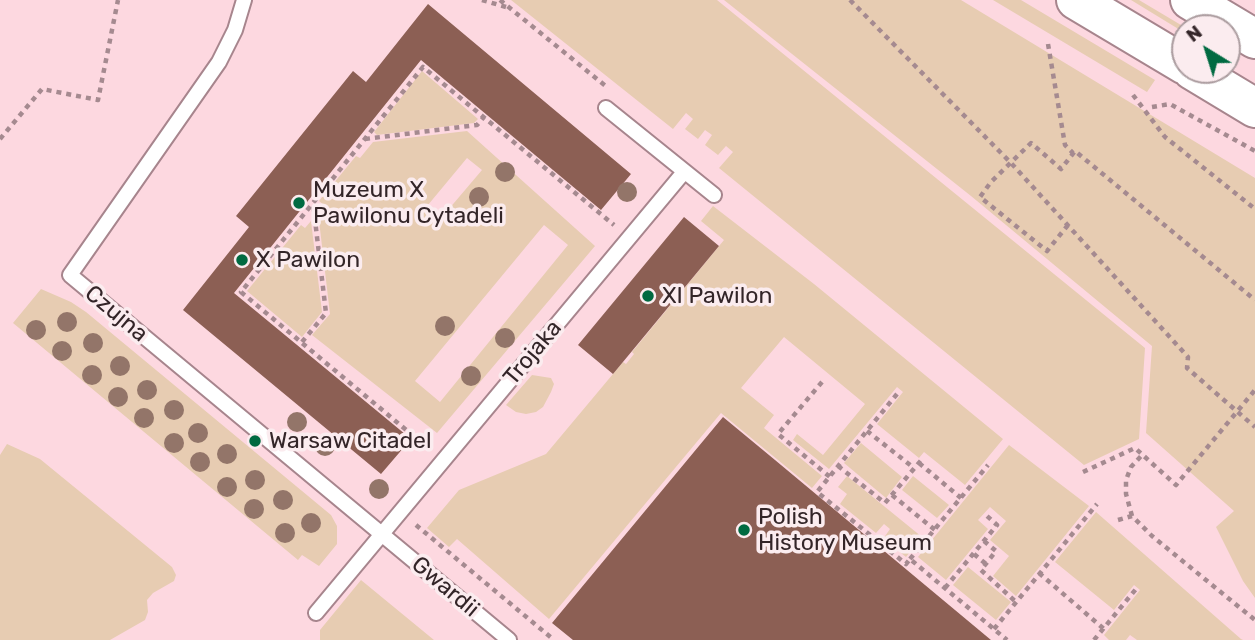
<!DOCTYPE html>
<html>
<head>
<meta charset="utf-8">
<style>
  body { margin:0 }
  #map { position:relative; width:1255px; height:640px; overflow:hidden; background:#fdd8e0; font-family:Rubik,sans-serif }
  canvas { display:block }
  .north { position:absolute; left:1171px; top:14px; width:70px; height:70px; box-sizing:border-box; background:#fbecef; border:2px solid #ab9c9f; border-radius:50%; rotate:322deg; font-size:19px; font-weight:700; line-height:28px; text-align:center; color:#332528 }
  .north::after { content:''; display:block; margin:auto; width:24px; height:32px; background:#006a41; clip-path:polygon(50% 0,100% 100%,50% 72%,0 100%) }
</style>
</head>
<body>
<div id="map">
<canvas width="1255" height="640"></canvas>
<div class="north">N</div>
</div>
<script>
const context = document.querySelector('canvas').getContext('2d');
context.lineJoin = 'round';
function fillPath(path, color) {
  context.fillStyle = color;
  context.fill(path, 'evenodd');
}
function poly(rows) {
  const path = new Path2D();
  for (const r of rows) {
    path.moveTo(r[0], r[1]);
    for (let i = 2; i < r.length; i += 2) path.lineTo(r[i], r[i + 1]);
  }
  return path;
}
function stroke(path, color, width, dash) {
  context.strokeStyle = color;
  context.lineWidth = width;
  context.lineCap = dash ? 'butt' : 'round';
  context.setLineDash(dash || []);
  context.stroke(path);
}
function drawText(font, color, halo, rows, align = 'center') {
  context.font = font + ' Rubik,sans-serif';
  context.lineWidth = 7;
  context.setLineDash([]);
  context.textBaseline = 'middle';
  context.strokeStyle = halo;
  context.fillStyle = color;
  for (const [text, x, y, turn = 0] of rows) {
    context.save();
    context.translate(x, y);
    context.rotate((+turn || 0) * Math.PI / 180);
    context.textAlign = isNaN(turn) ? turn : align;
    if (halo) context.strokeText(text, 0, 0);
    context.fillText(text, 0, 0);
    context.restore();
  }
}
const green = poly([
  [511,0,717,0,1145,348,1139,439,1084,465,719,168,733,152,726,146,718,155,705,145,712,135,705,130,698,139,685,129,693,119,686,113,673,129],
  [724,0,961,0,1255,178,1255,598,1243,581,1216,527,1234,511,1146,433,1152,346,971,196],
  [993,0,1021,0,1155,80,1147,92],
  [1131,0,1139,0,1186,28,1185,33],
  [422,71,478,119,474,123,377,135,374,132],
  [467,131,595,246,437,433,312,335,330,314,318,212,324,205,319,201,356,156,360,158,373,142],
  [467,158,482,170,437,223,423,211],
  [544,225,568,245,440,402,415,381],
  [713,206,814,284,1003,439,965,485,924,452,919,458,877,424,903,392,897,387,829,469,793,440,797,434,823,455,865,404,784,337,741,388,774,415,764,428,822,476,812,488,721,413,549,619,457,539,449,547,427,528,459,490,546,454,623,362,626,364,634,354,632,352,724,240,701,221],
  [311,221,322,312,302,337,247,291,301,225,305,228],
  [41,289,71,302,86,312,331,515,337,526,337,544,319,566,302,555,298,560,13,323],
  [532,375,551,378,554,384,551,392,543,407,536,412,526,414,516,412,506,405],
  [861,443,902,477,886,498,844,463],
  [7,444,40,459,172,567,176,575,174,581,153,593,147,600,148,612,145,620,110,640,0,640,0,455],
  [1009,445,1089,506,1016,596,993,576,1009,556,990,540,1006,521,990,507,978,520,988,529,946,580,918,557],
  [847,476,922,537,906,557,896,549,903,540,897,535,889,544,883,539,890,529,884,524,876,533,840,504,847,494,838,487],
  [913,476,949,505,937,518,902,490],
  [1096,512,1241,639,1243,640,1137,640,1130,635,1126,640,1109,640,1104,635,1140,590,1134,585,1114,610,1055,562],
  [968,567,1011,602,996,620,953,585],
  [361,580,434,640,320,640,320,630]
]);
const building = poly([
  [428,4,631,174,601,210,421,60,234,293,411,439,381,474,183,310,249,227,236,216,353,71,366,82],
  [684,217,719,246,613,374,578,345],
  [723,417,775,460,991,640,573,640,552,623]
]);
const path = poly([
  [482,0,506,7],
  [500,0,608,88],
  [850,0,1011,163,1188,357,1187,368,1255,427],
  [1048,44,1065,145,1073,153],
  [1133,95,1165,137,1255,209],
  [1152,107,1170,104,1255,151],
  [0,139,42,89,98,100,118,0],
  [365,139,477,125,484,117],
  [1068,225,1047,251,980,197,991,182,1031,143,1061,169,1075,151,1255,300],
  [302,342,326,313,313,203],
  [822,382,778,434,830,477],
  [897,394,817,492,906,564,910,559,1007,640],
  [867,431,914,468],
  [429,449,241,292,423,67,614,225],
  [919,463,961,498],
  [838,466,885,503,923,458],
  [1083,472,1135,448,1176,485,1255,390],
  [892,495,935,530],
  [1132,516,1126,494,1126,480,1131,467,1142,455],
  [1118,520,1132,516,1152,536,1255,620],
  [416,525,554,640],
  [984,541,996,551,981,570,1016,602],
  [974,554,986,564],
  [910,559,988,465],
  [1039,573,1104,629],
  [945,588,997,525,987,516],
  [994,629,1097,504],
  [1094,640,1136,589]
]);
const lane = poly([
  [244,0,235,30,219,62,70,275,509,640],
  [606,108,714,195],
  [316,613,684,172]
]);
const primary = poly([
  [1076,0,1185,65],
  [1190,0,1255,39],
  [1192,70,1255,108]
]);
const trees = [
  [505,172],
  [627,192],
  [479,197],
  [67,322],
  [445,326],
  [36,330],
  [505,338],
  [93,343],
  [62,351],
  [120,366],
  [92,375],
  [471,376],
  [147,390],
  [118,397],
  [174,410],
  [144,418],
  [297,422],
  [198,433],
  [174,443],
  [325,446],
  [227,454],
  [200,462],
  [255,480],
  [227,487],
  [379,489],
  [283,500],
  [254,509],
  [311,523],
  [285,533]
];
const markers = [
  [299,203,7,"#006a41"],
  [242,260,7,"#006a41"],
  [648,296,7,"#006a41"],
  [255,441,7,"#006a41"],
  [744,530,7,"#006a41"]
];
const poiNames = [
  ["Muzeum X",313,190],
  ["Pawilonu Cytadeli",313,216],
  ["X Pawilon",256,260],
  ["XI Pawilon",662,296],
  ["Warsaw Citadel",269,441],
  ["Polish",758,517],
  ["History Museum",758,543]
];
const streetNames = [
  ["Czujna",116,314,40],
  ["Trojaka",533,353,-50],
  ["Gwardii",445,587,40]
];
fillPath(green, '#e7ccb2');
fillPath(building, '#8c5f54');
stroke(lane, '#a7858d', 18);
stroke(primary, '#a7858d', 42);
stroke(path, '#a58a90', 4.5, [5, 5]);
stroke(lane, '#fff', 14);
stroke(primary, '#fff', 38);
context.fillStyle = '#937569';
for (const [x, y] of trees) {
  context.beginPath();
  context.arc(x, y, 10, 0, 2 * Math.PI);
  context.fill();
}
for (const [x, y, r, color] of markers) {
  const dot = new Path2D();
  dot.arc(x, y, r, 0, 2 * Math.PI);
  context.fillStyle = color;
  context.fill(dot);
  stroke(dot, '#fbecef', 2.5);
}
drawText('23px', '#332528', '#fbecef', poiNames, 'left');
drawText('23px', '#332528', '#fbecef', streetNames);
</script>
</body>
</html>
